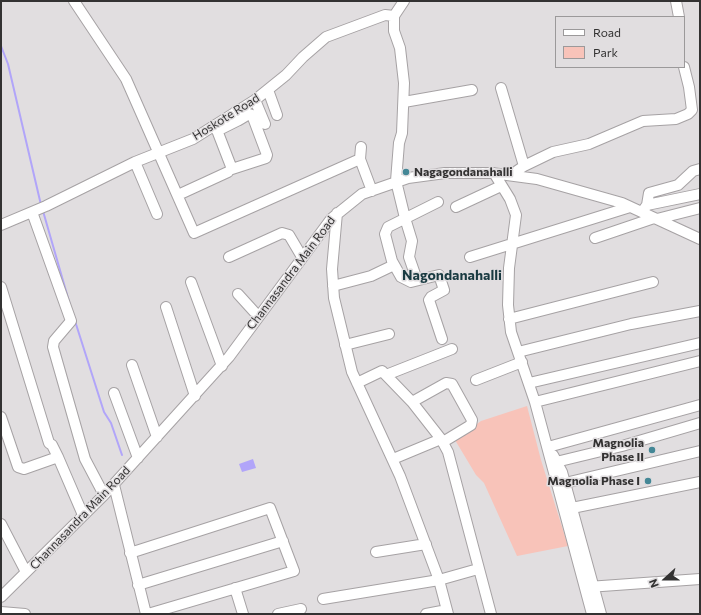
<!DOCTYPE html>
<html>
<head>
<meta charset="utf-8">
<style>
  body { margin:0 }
  #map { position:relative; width:701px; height:615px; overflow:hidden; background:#e1dee0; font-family:Commissioner,sans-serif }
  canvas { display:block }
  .frame { position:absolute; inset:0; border:2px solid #333232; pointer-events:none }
  .legend { position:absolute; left:555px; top:16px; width:130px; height:52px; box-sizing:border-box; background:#e1dee0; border:1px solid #9b999a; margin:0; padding:5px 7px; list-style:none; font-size:12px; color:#333232 }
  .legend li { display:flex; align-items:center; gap:8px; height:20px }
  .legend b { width:20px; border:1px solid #9b999a }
  .north { position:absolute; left:645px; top:559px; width:40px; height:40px; -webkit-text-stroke:3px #e1dee0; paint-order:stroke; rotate:249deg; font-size:11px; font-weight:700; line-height:16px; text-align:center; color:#333232 }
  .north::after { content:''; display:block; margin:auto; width:14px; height:18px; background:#333232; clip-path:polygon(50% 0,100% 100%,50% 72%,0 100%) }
</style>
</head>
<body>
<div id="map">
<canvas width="701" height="615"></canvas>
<div class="frame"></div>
<ul class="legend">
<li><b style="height:5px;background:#fff"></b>Road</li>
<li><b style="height:11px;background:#f8c3b9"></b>Park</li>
</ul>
<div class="north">N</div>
</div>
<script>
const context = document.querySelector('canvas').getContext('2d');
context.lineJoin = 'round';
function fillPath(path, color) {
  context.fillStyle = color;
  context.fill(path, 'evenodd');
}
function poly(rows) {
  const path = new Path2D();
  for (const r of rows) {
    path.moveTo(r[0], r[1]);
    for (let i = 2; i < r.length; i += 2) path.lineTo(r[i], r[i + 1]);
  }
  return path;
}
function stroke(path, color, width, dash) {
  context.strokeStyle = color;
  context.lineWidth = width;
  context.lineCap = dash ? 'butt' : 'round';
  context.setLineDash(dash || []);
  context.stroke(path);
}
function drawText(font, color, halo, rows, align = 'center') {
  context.font = font + ' Commissioner,sans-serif';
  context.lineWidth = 3;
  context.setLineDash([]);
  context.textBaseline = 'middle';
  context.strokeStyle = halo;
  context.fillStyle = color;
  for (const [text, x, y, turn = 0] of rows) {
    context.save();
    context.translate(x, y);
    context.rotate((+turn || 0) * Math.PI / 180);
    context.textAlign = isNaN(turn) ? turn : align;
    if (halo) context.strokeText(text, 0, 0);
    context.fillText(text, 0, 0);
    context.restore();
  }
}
const green = poly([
  [527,406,541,460,568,546,517,556,484,483,476,475,455,440,481,421]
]);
const water = poly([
  [253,459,256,468,242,472,239,464]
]);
const stream = poly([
  [1,46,8,64,41,205],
  [43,211,70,305],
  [75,321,104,412,111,423,122,455]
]);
const minor = poly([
  [74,1,126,79,194,233,360,159],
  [404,1,394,16,394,31,400,48,404,83,402,133,399,143,396,181,405,218,412,241,409,257,417,280],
  [676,1,679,17],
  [501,88,524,166],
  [268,90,277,115],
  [255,100,265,124],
  [404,102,472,90],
  [215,125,232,169,266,158,267,155,252,115,249,114,239,120,235,112],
  [217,131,239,120],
  [361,147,360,159,372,191],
  [135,162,157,214],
  [494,173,510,199,516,215,509,268,508,305,511,332,535,402,592,614],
  [511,175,524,166,553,152,589,144,643,121,676,119,688,114,692,110,689,87,684,67],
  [178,195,228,172],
  [438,202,388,227,385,234,392,261,401,277,411,282,439,275,444,290,431,297,429,300,442,339],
  [647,205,700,194],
  [456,207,501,186],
  [32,212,71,321,54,341,53,347,85,459,104,495],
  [642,212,647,205,649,193,678,185,693,171,700,169],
  [337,213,332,269,334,298,352,372,400,476,439,580,448,614],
  [657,219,700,208],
  [1,225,46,206,135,162,193,139,255,100,286,75,303,57,326,37,385,15,394,16],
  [595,238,654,218],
  [229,257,282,233,289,235,302,257],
  [470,257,630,207],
  [191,282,222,366],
  [333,286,371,276,394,265],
  [1,287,49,443,52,445,58,457],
  [238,294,258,316],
  [166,307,195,396],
  [509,319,653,282],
  [345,345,389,334],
  [518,352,631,324,700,311],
  [132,365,157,437],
  [386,375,452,349],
  [476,380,522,362],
  [357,383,382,371,412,402,441,439,448,452,491,614],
  [529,383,700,343],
  [114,393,138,458],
  [412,402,446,383,452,384,472,420,471,425,443,442],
  [535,402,700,361],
  [1,417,18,467,24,469,58,457,83,515],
  [548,447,700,405],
  [553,455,562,472,601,614],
  [393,459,441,439],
  [556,462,622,446,700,423],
  [565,483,700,451],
  [114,485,146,614],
  [572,508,700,482],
  [1,524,26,572],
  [376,552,426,544],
  [130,553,270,508,294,571,148,614],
  [138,585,283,541],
  [588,587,700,579],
  [235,588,243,614],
  [1,597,104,495,229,357,331,219,362,194,408,178,445,173,492,173,537,179,622,203,700,239],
  [323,599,439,580,478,569],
  [1,612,25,614],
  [278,614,301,609],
  [426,614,447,610]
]);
const markers = [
  [406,172,4,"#448796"],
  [652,450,4,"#448796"],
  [648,481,4,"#448796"]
];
const streetNames = [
  ["Hoskote Road",226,117,-32],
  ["Channasandra Main Road",291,273,-53],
  ["Channasandra Main Road",80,518,-46]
];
const poiNames = [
  ["Nagagondanahalli",414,172,"left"],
  ["Magnolia",644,443],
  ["Phase II",644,457],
  ["Magnolia Phase I",640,481]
];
const quarterNames = [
  ["Nagondanahalli",452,275]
];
fillPath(green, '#f8c3b9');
fillPath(water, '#b1a5f9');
stroke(stream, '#b1a5f9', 2);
stroke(minor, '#a6a2a4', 12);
stroke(minor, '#fff', 10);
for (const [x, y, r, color] of markers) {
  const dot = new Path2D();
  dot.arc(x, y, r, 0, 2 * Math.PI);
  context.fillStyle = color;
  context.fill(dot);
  stroke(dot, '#e1dee0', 1.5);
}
drawText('12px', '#333232', '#e1dee0', streetNames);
drawText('bold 12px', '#333232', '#e1dee0', poiNames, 'right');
drawText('bold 14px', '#193a41', '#e1dee0', quarterNames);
</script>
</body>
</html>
